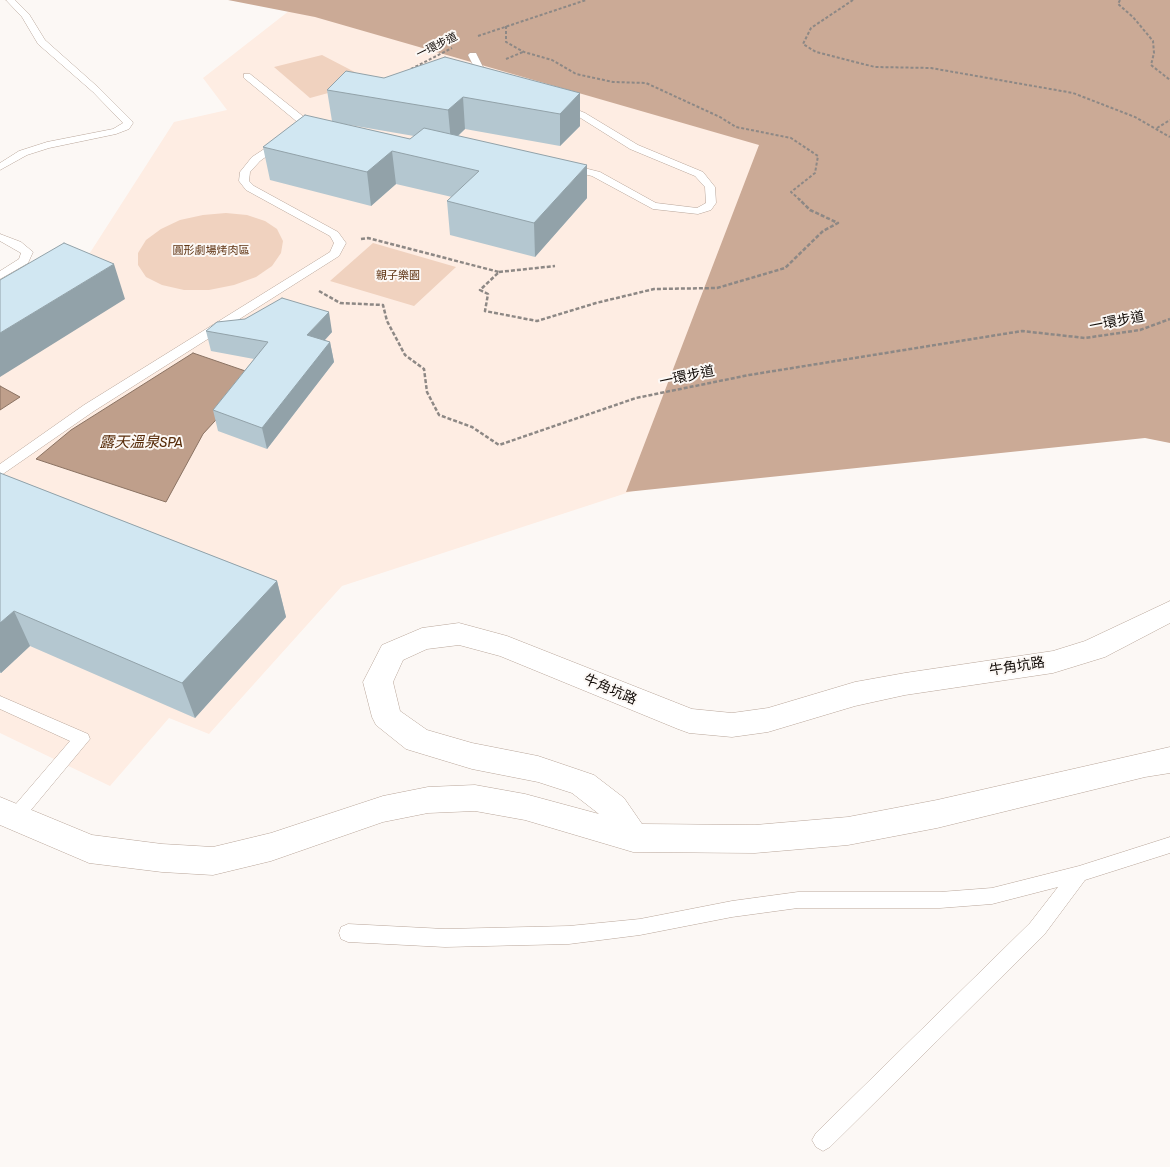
<!DOCTYPE html>
<html>
<head>
<meta charset="utf-8">
<style>
  body { margin:0 }
  canvas { display:block; background:#fcf8f5 }
</style>
</head>
<body>
<canvas width="1170" height="1167"></canvas>
<script>
const context = document.querySelector('canvas').getContext('2d');
context.lineJoin = 'round';
function fillPath(path, color) {
  context.fillStyle = color;
  context.fill(path, 'evenodd');
}
function poly(rows) {
  const path = new Path2D();
  for (const r of rows) {
    path.moveTo(r[0], r[1]);
    for (let i = 2; i < r.length; i += 2) path.lineTo(r[i], r[i + 1]);
  }
  return path;
}
function stroke(path, color, width, dash) {
  context.strokeStyle = color;
  context.lineWidth = width;
  context.lineCap = dash ? 'butt' : 'round';
  context.setLineDash(dash || []);
  context.stroke(path);
}
function drawText(font, color, halo, rows, align = 'center') {
  context.font = font + ' "Archivo Narrow","Noto Sans TC",sans-serif';
  context.lineWidth = 4;
  context.setLineDash([]);
  context.textBaseline = 'middle';
  context.strokeStyle = halo;
  context.fillStyle = color;
  for (const [text, x, y, turn = 0] of rows) {
    context.save();
    context.translate(x, y);
    context.rotate((+turn || 0) * Math.PI / 180);
    context.textAlign = isNaN(turn) ? turn : align;
    if (halo) context.strokeText(text, 0, 0);
    context.fillText(text, 0, 0);
    context.restore();
  }
}
const built = poly([
  [303,0,1170,0,862,416,342,586,209,734,169,718,110,786,0,733,0,319,77,273,174,122,227,110,203,78]
]);
const green = poly([
  [322,55,372,81,310,98,274,67],
  [226,213,247,215,265,221,277,229,283,241,281,253,272,266,256,277,234,285,209,290,184,290,162,285,146,277,138,265,138,253,146,240,161,229,180,220,203,215],
  [373,243,456,267,414,306,330,281]
]);
const forest = poly([
  [228,0,1170,0,1170,443,1145,438,626,492,759,145,315,17]
]);
const water = poly([
  [193,353,257,375,203,434,166,502,36,459,71,430,193,353],
  [0,386,20,397,0,410,0,386]
]);
const pathFar1 = poly([
  [853,0,811,28,803,44,816,52,875,67,931,68,1073,93,1135,117,1170,137],
  [1120,0,1118,4,1133,17,1153,41,1154,53,1151,65,1170,80],
  [506,26,506,42,524,52,552,60,576,74,613,82,646,83,720,117,736,127,791,138,818,156,815,173,791,192,800,200],
  [478,36,586,0],
  [506,59,523,52],
  [411,69,452,48],
  [1157,128,1170,120]
]);
const path = poly([
  [361,239,368,238,499,272,480,290,488,294,485,311,537,321,596,303,654,289,717,288,785,268,823,231,838,223,810,210,799,199],
  [499,272,555,266],
  [319,291,340,303,383,305,387,321,405,355,424,369,427,392,439,415,472,427,499,445,636,398,749,375,1022,331,1085,338,1140,330,1170,319]
]);
const lane = poly([
  [6,0,15,0,29,14,45,40,99,88,132,121,133,123,129,129,116,134,49,148,27,155,0,170,0,163,19,151,47,142,113,129,123,123,93,92,38,44,22,17,6,0],
  [470,53,476,53,483,67,497,74,497,78,491,78,476,71,468,55,470,53],
  [244,74,250,74,309,121,323,127,318,130,301,125,244,78,244,74],
  [563,104,585,113,638,145,703,172,715,187,716,203,711,210,698,214,653,209,592,176,564,169,564,165,568,164,600,172,656,203,697,208,706,203,705,187,695,176,630,149,579,117,560,109,558,107,563,104],
  [281,138,285,139,285,143,260,161,250,172,249,181,254,186,338,232,346,243,339,256,94,411,0,476,0,464,84,405,330,252,334,243,330,236,246,190,239,181,240,172,252,157,281,138],
  [0,234,21,242,33,252,28,263,0,279,0,271,19,259,21,253,0,241,0,234],
  [0,696,88,734,90,739,21,822,15,824,9,822,6,817,9,812,70,741,0,709,0,696],
  [1170,837,1170,853,1085,880,1044,935,830,1147,823,1151,816,1147,812,1140,816,1133,1030,923,1058,887,992,904,940,908,798,908,732,917,640,935,569,944,445,947,348,942,341,939,339,933,341,927,348,924,445,929,569,926,640,919,732,901,798,892,940,892,992,888,1079,866,1170,837]
]);
const secondary = poly([
  [1170,601,1170,623,1105,657,1053,673,905,695,855,706,768,732,732,737,689,733,678,729,500,656,459,645,427,649,403,660,393,682,400,711,427,730,472,743,538,756,594,775,624,798,642,824,755,825,848,817,937,800,1170,747,1170,773,1145,777,937,828,848,845,755,853,633,852,525,820,475,811,428,813,383,822,271,861,213,875,162,872,89,863,0,825,0,797,92,835,162,844,213,847,271,833,383,796,428,787,475,785,525,794,599,814,572,793,538,782,472,769,406,749,376,725,372,717,363,682,382,645,422,628,459,623,507,636,692,709,732,713,768,708,855,682,905,673,1053,651,1085,641,1170,601]
]);
const wall = poly([
  [384,78,580,93,580,126,560,146,465,129,458,136,587,198,535,257,450,235,447,201,452,197,396,184,371,206,270,180,263,147,332,121,327,90],
  [344,124,414,136,410,139],
  [206,331,332,332,325,340,330,342,334,362,267,449,218,431,213,410,254,359,211,351],
  [0,473,277,581,286,617,195,718,30,646,1,673,0,673]
]);
const shadedWall = poly([
  [580,93,580,126,560,146,560,114],
  [463,97,465,129,451,142,448,110],
  [392,151,396,184,371,206,367,172],
  [587,165,587,198,535,257,534,223],
  [114,264,125,299,0,377,0,333],
  [329,312,332,332,311,355,307,335],
  [330,342,334,362,267,449,262,428],
  [277,581,286,617,195,718,182,683],
  [14,611,30,646,1,673,0,671,0,623]
]);
const building = poly([
  [445,57,580,93,560,114,463,97,448,110,327,90,346,71,384,78,445,57],
  [305,115,410,139,424,128,587,165,534,223,447,201,479,171,392,151,367,172,263,147,305,115],
  [64,243,114,264,0,333,0,280,64,243],
  [282,298,329,312,307,335,330,342,262,428,213,410,268,342,206,331,217,322,245,319,282,298],
  [0,473,277,581,182,683,14,611,0,623,0,473]
]);
const farStreetnames = [
  ["一環步道",437,46,-26]
];
const farParknames = [
  ["圓形劇場烤肉區",211,251],
  ["親子樂園",398,276]
];
const streetNames = [
  ["一環步道",1117,322,-11],
  ["一環步道",687,377,-12],
  ["牛角坑路",1017,667,-9],
  ["牛角坑路",610,690,23]
];
const waterNames = [
  ["露天溫泉SPA",141,443]
];
fillPath(built, '#feede3');
fillPath(green, '#f0d2bf');
fillPath(forest, '#cbaa96');
fillPath(water, '#bf9f8b');
stroke(water, '#8b7363', 1);
stroke(lane, '#b9a69a', 1);
stroke(secondary, '#b9a69a', 1);
stroke(pathFar1, '#8d8885', 2, [3, 2]);
stroke(path, '#8d8885', 2.5, [4, 2]);
fillPath(lane, '#fff');
fillPath(secondary, '#fff');
fillPath(wall, '#b4c7d0');
fillPath(shadedWall, '#92a2a9');
fillPath(building, '#d1e7f2');
stroke(building, '#92a2a9', 1);
drawText('11px', '#110b07', '#fcf8f5', farStreetnames);
drawText('11px', '#5e3312', '#fcf8f5', farParknames);
drawText('14px', '#110b07', '#fcf8f5', streetNames);
drawText('italic 15px', '#582d0b', '#fcf8f5', waterNames);
</script>
</body>
</html>
